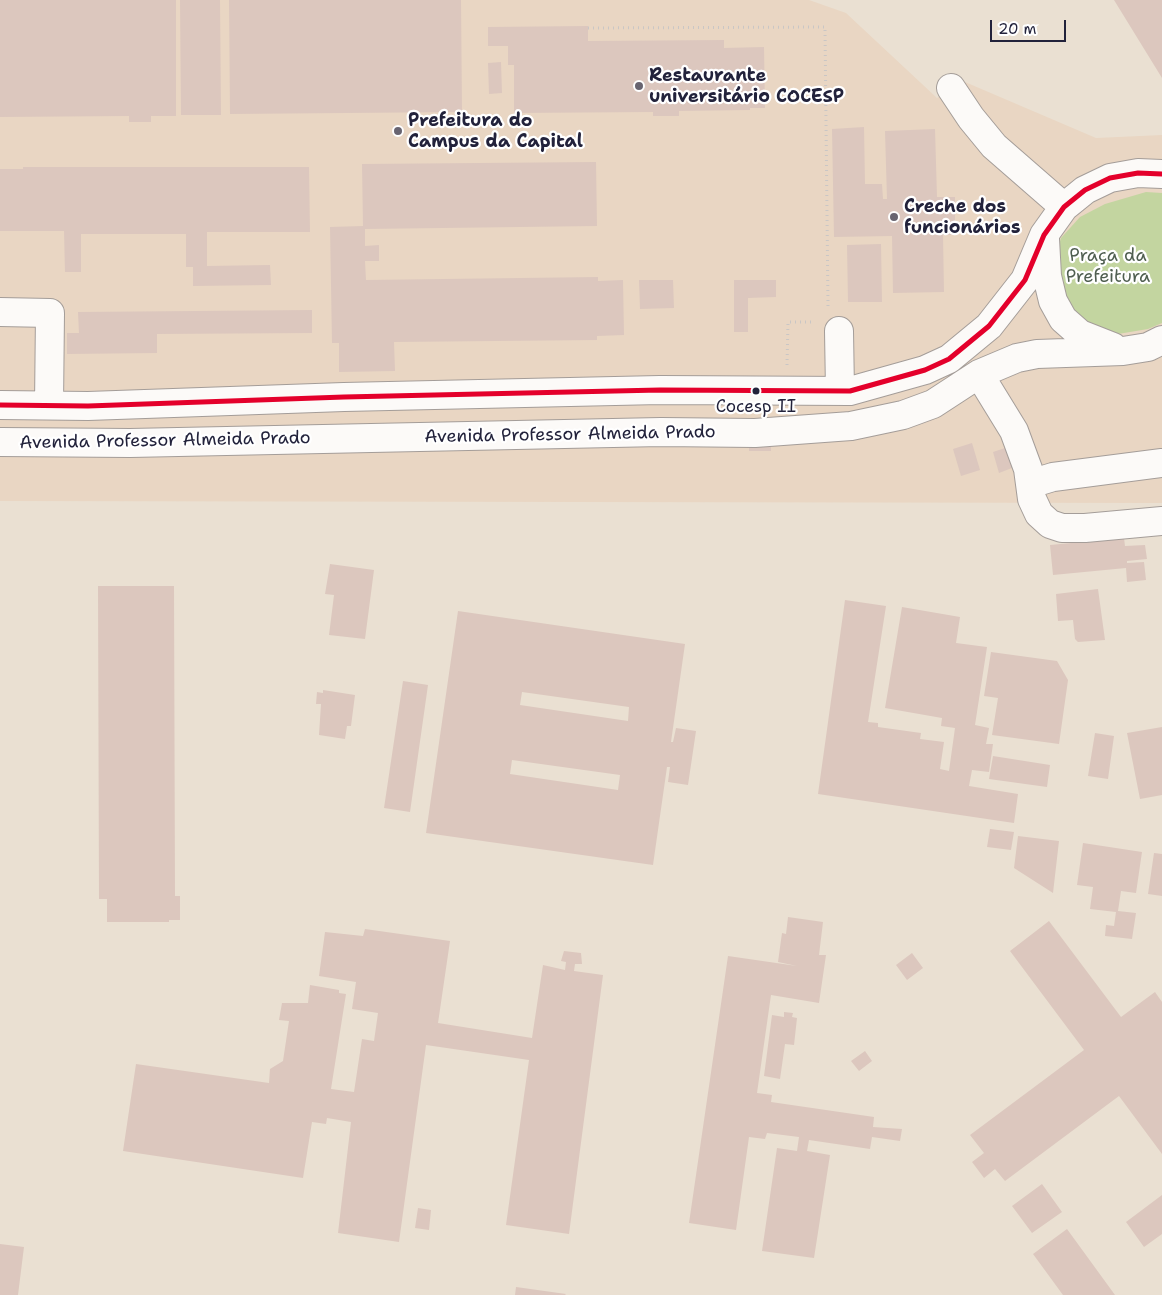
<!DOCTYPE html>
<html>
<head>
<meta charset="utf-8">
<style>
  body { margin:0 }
  #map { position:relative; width:1162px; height:1295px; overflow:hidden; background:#eae0d2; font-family:"Shantell Sans",sans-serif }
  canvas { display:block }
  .scale { position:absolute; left:990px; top:20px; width:76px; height:22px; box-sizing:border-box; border:2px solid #22223b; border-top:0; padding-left:6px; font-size:15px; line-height:18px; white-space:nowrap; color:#22223b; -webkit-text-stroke:4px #fff; paint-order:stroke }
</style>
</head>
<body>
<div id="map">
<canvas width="1162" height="1295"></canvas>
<div class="scale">20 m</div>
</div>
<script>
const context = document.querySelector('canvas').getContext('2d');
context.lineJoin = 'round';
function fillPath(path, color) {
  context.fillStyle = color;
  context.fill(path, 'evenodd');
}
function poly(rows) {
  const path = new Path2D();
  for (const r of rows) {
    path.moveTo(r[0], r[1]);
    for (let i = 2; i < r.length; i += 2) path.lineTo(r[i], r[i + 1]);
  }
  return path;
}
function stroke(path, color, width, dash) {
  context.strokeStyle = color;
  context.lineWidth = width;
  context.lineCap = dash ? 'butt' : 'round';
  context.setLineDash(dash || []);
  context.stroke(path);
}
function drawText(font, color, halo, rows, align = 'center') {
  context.font = font + ' "Shantell Sans",sans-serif';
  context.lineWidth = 4.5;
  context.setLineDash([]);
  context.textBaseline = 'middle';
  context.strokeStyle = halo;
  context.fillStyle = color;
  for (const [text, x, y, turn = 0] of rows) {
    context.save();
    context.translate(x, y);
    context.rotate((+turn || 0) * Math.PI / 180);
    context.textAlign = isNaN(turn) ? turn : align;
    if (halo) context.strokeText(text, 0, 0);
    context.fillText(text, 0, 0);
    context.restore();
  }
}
const built = poly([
  [0,0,809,0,846,13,937,98,965,82,1096,138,1162,135,1162,503,0,501]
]);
const green = poly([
  [1146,192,1162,193,1162,323,1148,329,1112,335,1066,313,1055,259,1061,238,1080,217,1105,204]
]);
const building = poly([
  [0,0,176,0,176,116,151,116,151,122,129,122,129,116,0,117],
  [180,0,220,0,221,115,181,115],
  [229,0,461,0,462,112,230,114],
  [1114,0,1162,0,1162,78],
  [588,26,588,41,724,40,724,48,764,47,765,108,750,108,750,110,679,111,679,116,653,116,653,112,514,113,514,65,508,65,508,46,488,46,488,27],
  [501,62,502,93,489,94,488,63],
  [864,127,865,184,882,184,883,199,887,199,885,131,935,129,937,197,955,197,955,235,943,235,944,292,893,293,892,236,834,237,832,129],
  [596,162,597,226,365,229,365,246,379,245,379,261,365,261,366,280,598,277,598,281,623,280,624,335,597,336,597,340,394,342,395,371,339,372,339,343,332,343,330,227,363,226,362,164],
  [23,167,309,167,310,232,207,232,207,266,270,265,271,285,193,286,193,267,186,267,186,234,81,234,81,272,65,272,64,231,0,231,0,169,23,169],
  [881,244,882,302,848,302,847,245],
  [639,280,673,280,674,308,640,309],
  [734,280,776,280,776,297,748,298,748,332,734,332],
  [312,310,312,333,157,334,157,353,67,354,67,333,79,333,78,312],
  [749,437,771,437,771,451,749,451],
  [972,443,980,470,961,476,953,449],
  [1011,446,1017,466,999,473,993,452],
  [1124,538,1125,546,1145,545,1147,559,1127,561,1127,563,1144,562,1146,580,1127,582,1126,568,1053,575,1050,545],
  [330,564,374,570,365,639,329,635,334,595,325,594],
  [98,586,174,586,175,896,180,896,180,920,169,920,169,922,107,922,107,899,99,899],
  [1098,589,1105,640,1078,642,1075,639,1073,620,1058,621,1056,594],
  [845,600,886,606,868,722,878,723,878,727,921,733,920,739,944,742,940,769,949,771,955,728,941,726,942,718,885,708,902,607,960,617,956,643,987,647,975,725,989,728,986,744,993,744,989,772,972,770,969,786,1018,794,1014,823,818,794],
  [458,611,685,644,671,742,673,742,676,728,696,731,688,785,668,782,670,767,667,767,653,865,426,833],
  [522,692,629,707,628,721,520,705],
  [512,760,620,775,618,790,510,774],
  [991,652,1057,661,1068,680,1059,744,992,735,998,698,984,696],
  [403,681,428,685,410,812,384,808],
  [323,690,355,695,351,726,347,726,345,739,319,735,321,704,316,704,317,692,323,693],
  [1162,727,1162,795,1140,799,1127,733],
  [1095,733,1114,736,1108,779,1088,776],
  [993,756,1050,765,1047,787,989,779],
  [990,829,1014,832,1011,850,987,847],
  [1018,836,1059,841,1053,893,1014,868],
  [1083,843,1142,852,1136,893,1121,891,1118,911,1136,913,1132,939,1105,936,1106,925,1114,926,1116,912,1090,909,1093,887,1077,885],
  [1154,853,1162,854,1162,896,1148,894],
  [788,917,823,922,819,955,826,955,819,1003,771,995,757,1093,772,1095,771,1102,874,1117,873,1127,902,1129,900,1141,872,1137,870,1149,809,1140,807,1151,830,1155,814,1258,762,1251,777,1148,797,1151,799,1137,767,1133,765,1139,749,1137,736,1230,689,1223,728,956,797,966,778,962,782,933,786,934],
  [1049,921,1121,1017,1155,992,1162,1002,1162,1154,1119,1096,1005,1181,995,1169,984,1178,972,1162,984,1153,970,1135,1084,1050,1010,951],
  [365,929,450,941,438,1023,532,1038,543,965,565,970,566,962,561,961,564,951,581,953,582,964,575,964,574,971,603,975,569,1234,506,1225,529,1060,426,1045,399,1242,338,1233,351,1122,327,1118,326,1124,312,1122,303,1178,123,1151,136,1064,269,1083,270,1069,283,1061,289,1021,279,1020,282,1003,308,1003,310,985,339,990,339,993,346,994,331,1089,354,1092,362,1039,374,1041,378,1013,352,1009,356,982,319,976,325,932,363,936],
  [912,953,923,968,907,980,896,965],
  [784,1012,793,1013,792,1017,797,1018,794,1045,785,1044,780,1079,764,1076,772,1015,784,1017],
  [865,1051,872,1061,859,1071,851,1061],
  [1042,1184,1062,1212,1032,1233,1012,1206],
  [1162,1195,1162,1234,1144,1247,1126,1222],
  [418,1208,431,1210,429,1230,415,1228],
  [1067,1229,1115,1295,1063,1295,1033,1254],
  [0,1244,24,1247,18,1295,0,1295],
  [516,1287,566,1294,565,1295,515,1295]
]);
const path = poly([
  [588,28,825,27,828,307],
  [787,365,788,322,815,322]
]);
const minor = poly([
  [951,88,971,118,994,146,1064,207],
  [1045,239,1047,276,1053,301,1063,319,1080,334,1113,347],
  [0,312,50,313,49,405],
  [839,331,840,391],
  [979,374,1014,431,1028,469,1032,499,1039,514,1050,524,1062,528,1085,528,1162,521],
  [0,405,88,406,344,397,660,390,850,391,925,370,949,359,989,326,1025,280,1044,235,1064,207,1085,190,1110,178,1138,173,1162,174],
  [0,442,130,443,661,432,755,433,851,426,903,415,933,404,979,374,1017,358,1037,354,1123,351,1148,347,1162,340],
  [1030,484,1053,477,1162,463]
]);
const bus1 = poly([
  [0,405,88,406,344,397,660,390,850,391,925,370,949,359,989,326,1025,280,1044,235,1064,207,1085,190,1110,178,1138,173,1162,174]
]);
const markers = [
  [639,86,5,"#686470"],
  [398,131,5,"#686470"],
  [894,217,5,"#686470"],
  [756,391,4.5,"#22223b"]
];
const busNames = [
  ["Cocesp II",756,408]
];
const poiNames = [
  ["Restaurante",649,76],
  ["universitário COCESP",649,97],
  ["Prefeitura do",408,121],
  ["Campus da Capital",408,142],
  ["Creche dos",904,207],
  ["funcionários",904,228]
];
const parkNames = [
  ["Praça da",1108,256],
  ["Prefeitura",1108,277]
];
const streetNames = [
  ["Avenida Professor Almeida Prado",570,435,-1],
  ["Avenida Professor Almeida Prado",165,441,-1]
];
fillPath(built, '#e9d6c3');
fillPath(green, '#c3d5a0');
fillPath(building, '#dcc7be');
stroke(minor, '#a49d99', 30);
stroke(path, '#c9c6c5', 3, [1, 4]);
stroke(minor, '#fcfaf8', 28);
stroke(bus1, '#e4002b', 5);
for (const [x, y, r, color] of markers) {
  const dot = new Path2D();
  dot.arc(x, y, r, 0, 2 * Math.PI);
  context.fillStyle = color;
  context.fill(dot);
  stroke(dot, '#fff', 2);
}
drawText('17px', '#22223b', '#fff', busNames);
drawText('bold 18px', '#22223b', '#fff', poiNames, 'left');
drawText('18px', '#4f5e50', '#fff', parkNames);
drawText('18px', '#22223b', '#fff', streetNames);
</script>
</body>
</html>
